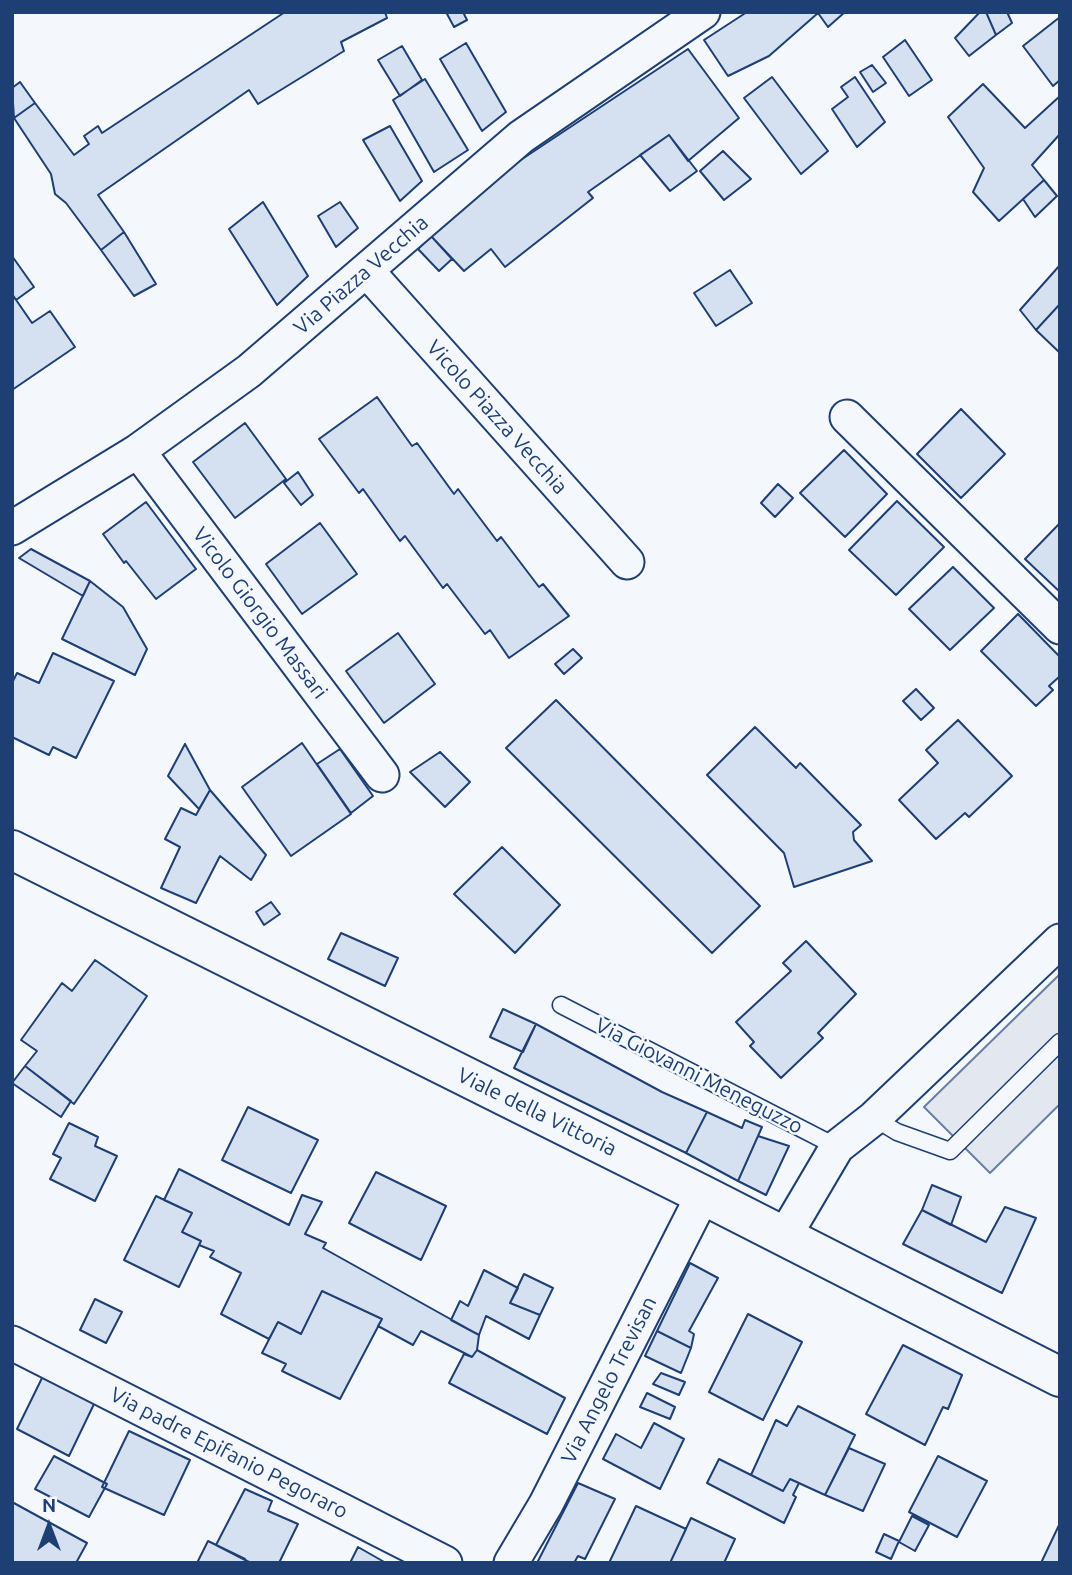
<!DOCTYPE html>
<html>
<head>
<meta charset="utf-8">
<style>
  body { margin:0 }
  #map { position:relative; width:1072px; height:1575px; overflow:hidden; background:#f4f7fb; font-family:Ubuntu,sans-serif }
  canvas { display:block }
  .frame { position:absolute; inset:0; border:14px solid #1d3f73; pointer-events:none }
  .north { position:absolute; left:14px; top:1491px; width:70px; height:70px; -webkit-text-stroke:5px #f4f7fb; paint-order:stroke; rotate:0deg; font-size:19px; font-weight:700; line-height:28px; text-align:center; color:#1d3f73 }
  .north::after { content:''; display:block; margin:auto; width:24px; height:32px; background:#1d3f73; clip-path:polygon(50% 0,100% 100%,50% 72%,0 100%) }
</style>
</head>
<body>
<div id="map">
<canvas width="1072" height="1575"></canvas>
<div class="frame"></div>
<div class="north">N</div>
</div>
<script>
const context = document.querySelector('canvas').getContext('2d');
context.lineJoin = 'round';
function fillPath(path, color) {
  context.fillStyle = color;
  context.fill(path, 'evenodd');
}
function poly(rows) {
  const path = new Path2D();
  for (const r of rows) {
    path.moveTo(r[0], r[1]);
    for (let i = 2; i < r.length; i += 2) path.lineTo(r[i], r[i + 1]);
  }
  return path;
}
function stroke(path, color, width, dash) {
  context.strokeStyle = color;
  context.lineWidth = width;
  context.lineCap = dash ? 'butt' : 'round';
  context.setLineDash(dash || []);
  context.stroke(path);
}
function drawText(font, color, halo, rows, align = 'center') {
  context.font = font + ' Ubuntu,sans-serif';
  context.lineWidth = 5;
  context.setLineDash([]);
  context.textBaseline = 'middle';
  context.strokeStyle = halo;
  context.fillStyle = color;
  for (const [text, x, y, turn = 0] of rows) {
    context.save();
    context.translate(x, y);
    context.rotate((+turn || 0) * Math.PI / 180);
    context.textAlign = isNaN(turn) ? turn : align;
    if (halo) context.strokeText(text, 0, 0);
    context.fillText(text, 0, 0);
    context.restore();
  }
}
const parking = poly([
  [1060,974,1060,1104,990,1173,924,1107,1060,974]
]);
const building = poly([
  [285,12,385,12,387,18,341,42,344,51,258,104,249,90,98,195,124,232,101,250,66,203,55,194,51,174,14,118,35,103,74,155,89,144,84,136,98,126,102,133,285,12],
  [446,12,463,12,467,20,454,27,446,12],
  [747,12,845,12,828,27,818,13,769,56,728,76,704,40,747,12],
  [980,12,986,12,996,35,969,56,955,38,980,12],
  [986,12,1007,12,1012,23,996,35,986,12],
  [1060,17,1060,80,1053,86,1023,46,1060,17],
  [905,40,932,80,909,96,883,57,905,40],
  [466,43,506,112,482,131,440,59,466,43],
  [402,46,422,80,400,96,378,60,402,46],
  [688,49,739,118,688,161,669,135,588,192,593,198,505,267,491,249,464,271,431,236,489,181,688,49],
  [872,65,886,83,873,92,860,72,872,65],
  [772,77,828,151,801,174,744,98,772,77],
  [855,77,885,122,857,147,832,109,848,97,841,87,855,77],
  [425,79,468,150,434,172,393,100,425,79],
  [20,82,35,103,14,118,12,88,20,82],
  [983,84,1025,128,1060,96,1060,134,1032,165,1044,180,999,221,973,192,984,168,948,117,983,84],
  [390,126,422,181,400,201,363,140,390,126],
  [669,135,697,171,670,191,640,155,669,135],
  [723,151,751,179,724,200,700,171,723,151],
  [1044,180,1057,196,1035,217,1023,199,1044,180],
  [263,202,308,276,277,305,229,229,263,202],
  [340,202,358,228,336,247,318,216,340,202],
  [124,232,156,284,134,296,101,250,124,232],
  [431,236,452,259,439,271,418,249,431,236],
  [12,256,34,287,16,300,12,294,12,256],
  [1060,265,1060,304,1036,330,1020,310,1060,265],
  [730,270,752,303,716,326,694,293,730,270],
  [12,294,32,323,50,311,75,347,12,390,12,294],
  [1060,304,1060,353,1036,330,1060,304],
  [377,397,412,446,417,443,454,494,458,489,497,541,501,537,539,587,543,584,569,616,509,658,490,630,485,634,447,584,443,588,405,536,400,541,363,489,359,493,319,439,377,397],
  [961,409,1005,454,961,498,917,454,961,409],
  [245,423,286,479,235,518,193,462,245,423],
  [844,450,887,494,845,537,800,493,844,450],
  [298,472,313,495,301,505,284,483,298,472],
  [778,484,793,498,775,517,761,503,778,484],
  [897,501,944,547,896,595,849,550,897,501],
  [146,502,196,569,156,599,126,561,124,563,103,534,146,502],
  [320,523,357,574,302,614,266,564,320,523],
  [1060,523,1060,592,1025,559,1060,523],
  [31,549,90,581,83,596,19,558,31,549],
  [953,567,994,608,950,650,909,609,953,567],
  [90,581,123,607,147,649,135,675,62,639,90,581],
  [1018,614,1060,657,1060,676,1049,686,1053,690,1036,706,981,651,1018,614],
  [398,633,435,684,384,723,346,671,398,633],
  [573,649,582,658,564,674,555,664,573,649],
  [53,653,114,681,76,758,53,747,49,755,12,737,12,683,17,673,39,683,53,653],
  [916,689,934,708,921,720,903,701,916,689],
  [556,700,760,906,712,953,506,748,556,700],
  [958,720,1012,776,969,817,965,813,936,839,899,800,938,763,926,750,958,720],
  [755,727,796,768,800,763,861,825,853,832,854,840,872,861,794,887,784,853,707,775,755,727],
  [302,743,351,814,291,856,242,787,302,743],
  [185,744,210,790,199,809,168,776,185,744],
  [340,749,373,796,351,813,317,764,340,749],
  [440,752,470,782,445,807,410,772,440,752],
  [210,790,266,855,251,880,220,856,196,903,161,888,180,847,165,839,181,808,196,815,210,790],
  [502,847,560,905,515,953,454,894,502,847],
  [271,902,280,914,264,925,256,912,271,902],
  [341,933,398,958,385,986,328,959,341,933],
  [806,941,856,994,818,1033,823,1038,781,1078,750,1046,754,1042,736,1022,791,971,783,963,806,941],
  [95,960,147,996,74,1104,25,1066,37,1051,21,1040,62,983,72,991,95,960],
  [503,1009,536,1024,523,1052,490,1037,503,1009],
  [536,1024,662,1092,707,1112,686,1153,514,1068,536,1024],
  [25,1066,71,1101,61,1117,12,1083,25,1066],
  [248,1107,318,1140,291,1193,222,1160,248,1107],
  [707,1112,742,1128,745,1120,762,1127,738,1181,686,1153,707,1112],
  [69,1123,98,1137,95,1146,117,1156,95,1201,50,1179,61,1158,53,1154,69,1123],
  [758,1136,789,1146,766,1195,738,1181,758,1136],
  [179,1169,289,1225,302,1195,322,1202,305,1234,326,1243,323,1248,479,1335,477,1350,472,1357,421,1331,413,1345,378,1326,382,1319,322,1291,301,1334,278,1322,269,1339,221,1314,241,1273,210,1257,214,1251,199,1245,201,1241,182,1232,192,1213,164,1200,179,1169],
  [376,1172,446,1206,421,1260,349,1223,376,1172],
  [932,1185,961,1197,951,1225,922,1210,932,1185],
  [156,1196,192,1213,182,1232,201,1241,179,1287,124,1260,156,1196],
  [1005,1207,1036,1218,1002,1293,903,1244,922,1210,986,1242,1005,1207],
  [690,1263,718,1278,689,1331,694,1334,691,1348,657,1331,690,1263],
  [484,1270,518,1288,510,1303,540,1315,529,1339,486,1316,479,1335,451,1320,460,1301,468,1306,484,1270],
  [524,1274,553,1288,540,1315,510,1303,524,1274],
  [322,1291,382,1319,340,1399,282,1371,286,1364,262,1353,278,1322,301,1334,322,1291],
  [95,1299,122,1312,106,1343,80,1330,95,1299],
  [748,1314,802,1342,763,1420,709,1392,748,1314],
  [657,1331,691,1348,681,1373,645,1356,657,1331],
  [903,1345,962,1375,948,1409,943,1407,925,1445,866,1414,903,1345],
  [477,1350,565,1398,547,1434,449,1383,464,1354,472,1357,477,1350],
  [661,1373,685,1382,679,1395,653,1384,661,1373],
  [43,1376,95,1402,69,1456,17,1429,43,1376],
  [647,1393,675,1407,670,1419,640,1407,647,1393],
  [798,1406,855,1435,825,1495,790,1479,783,1491,751,1475,776,1420,787,1426,798,1406],
  [654,1423,684,1439,660,1489,603,1459,616,1434,641,1448,654,1423],
  [129,1431,190,1460,164,1515,102,1487,129,1431],
  [849,1448,885,1464,863,1511,825,1495,849,1448],
  [54,1456,107,1484,89,1517,35,1489,54,1456],
  [938,1456,987,1481,957,1537,909,1512,938,1456],
  [719,1459,783,1491,790,1479,799,1483,793,1495,796,1497,784,1523,707,1483,719,1459],
  [578,1483,615,1499,585,1559,578,1556,574,1563,537,1563,578,1483],
  [245,1489,272,1501,268,1511,298,1524,279,1563,251,1563,216,1545,245,1489],
  [12,1502,87,1543,76,1563,12,1563,12,1502],
  [636,1506,686,1529,670,1563,609,1563,636,1506],
  [912,1516,929,1525,915,1551,899,1542,912,1516],
  [691,1518,735,1539,724,1563,670,1563,691,1518],
  [1060,1523,1060,1563,1041,1563,1060,1523],
  [884,1534,899,1541,891,1559,876,1552,884,1534],
  [208,1541,245,1559,244,1563,197,1563,208,1541],
  [358,1547,386,1563,350,1563,358,1547]
]);
const service = poly([
  [561,1005,837,1147],
  [874,1118,897,1132,950,1151,1060,1042]
]);
const minor = poly([
  [367,271,627,562],
  [847,417,1060,627],
  [138,451,382,775],
  [12,528,138,451,249,371,521,137,703,12],
  [784,1237,837,1147,874,1118,1060,941],
  [12,1343,445,1563],
  [511,1563,546,1504,703,1195]
]);
const secondary = poly([
  [12,850,703,1195,1060,1377]
]);
const streetNames = [
  ["Via Piazza Vecchia",361,275,-41],
  ["Vicolo Piazza Vecchia",497,417,48],
  ["Vicolo Giorgio Massari",260,613,53],
  ["Via Giovanni Meneguzzo",699,1076,27],
  ["Viale della Vittoria",537,1112,26],
  ["Via Angelo Trevisan",609,1380,-63],
  ["Via padre Epifanio Pegoraro",229,1453,27]
];
fillPath(parking, '#e3e8f0');
stroke(parking, '#687fa3', 2);
fillPath(building, '#d5e0f0');
stroke(building, '#1d3f73', 2);
stroke(service, '#1d3f73', 19);
stroke(minor, '#1d3f73', 37);
stroke(secondary, '#1d3f73', 42);
stroke(service, '#f4f7fb', 16);
stroke(minor, '#f4f7fb', 33);
stroke(secondary, '#f4f7fb', 38);
drawText('21px', '#1d3f73', '#f4f7fb', streetNames);
</script>
</body>
</html>
